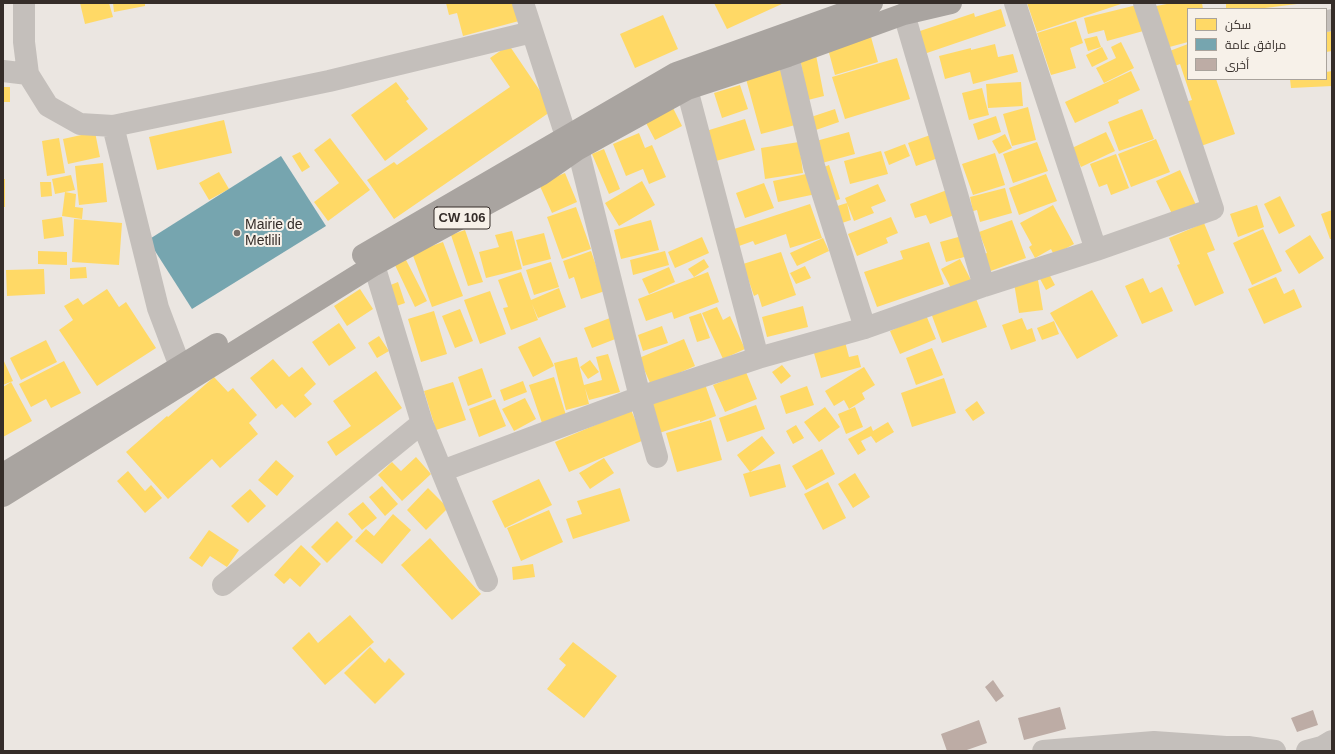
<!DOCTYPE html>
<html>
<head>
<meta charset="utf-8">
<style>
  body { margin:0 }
  #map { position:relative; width:1335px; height:754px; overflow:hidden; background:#ebe6e1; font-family:Helvetica,Cairo,sans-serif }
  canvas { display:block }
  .frame { position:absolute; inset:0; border:4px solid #352d29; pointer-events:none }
  .legend { position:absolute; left:1187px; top:8px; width:140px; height:72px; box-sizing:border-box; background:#f7f1e9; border:1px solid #a9a39c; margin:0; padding:5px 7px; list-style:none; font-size:12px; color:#352d29 }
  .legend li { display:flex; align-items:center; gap:8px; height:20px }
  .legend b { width:20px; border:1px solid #a9a39c }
</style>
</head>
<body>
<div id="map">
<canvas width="1335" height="754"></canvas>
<div class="frame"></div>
<ul class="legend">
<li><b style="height:11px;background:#ffd966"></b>سكن</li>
<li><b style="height:11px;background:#76a5af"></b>مرافق عامة</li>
<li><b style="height:11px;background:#bdaca5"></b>أخرى</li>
</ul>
</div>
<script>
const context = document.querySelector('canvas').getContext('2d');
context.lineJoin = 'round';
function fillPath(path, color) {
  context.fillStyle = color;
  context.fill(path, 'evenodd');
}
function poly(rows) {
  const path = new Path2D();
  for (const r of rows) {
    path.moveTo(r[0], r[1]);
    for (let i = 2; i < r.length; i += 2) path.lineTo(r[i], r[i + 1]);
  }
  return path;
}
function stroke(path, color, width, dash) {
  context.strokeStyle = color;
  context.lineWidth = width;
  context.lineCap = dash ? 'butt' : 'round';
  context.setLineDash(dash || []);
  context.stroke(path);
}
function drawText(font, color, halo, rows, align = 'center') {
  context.font = font + ' Helvetica,sans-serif';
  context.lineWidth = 4;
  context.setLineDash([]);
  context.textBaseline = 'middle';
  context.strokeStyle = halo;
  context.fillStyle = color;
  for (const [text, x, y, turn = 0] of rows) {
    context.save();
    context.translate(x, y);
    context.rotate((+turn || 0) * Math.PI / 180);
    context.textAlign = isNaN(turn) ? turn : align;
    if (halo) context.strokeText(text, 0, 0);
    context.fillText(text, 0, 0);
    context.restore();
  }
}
const homes = poly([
  [80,3,109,3,113,17,85,24],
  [113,3,145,3,145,6,114,12],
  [446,3,514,3,519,21,463,36,457,13,449,15],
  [714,3,784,3,727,29],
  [1027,3,1124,3,1037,32],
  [1172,3,1202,3,1203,9,1188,9,1188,42,1162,49,1151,7],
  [1226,3,1296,3,1297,4,1257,9,1226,9],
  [1141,4,1147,30,1107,41,1104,30,1088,34,1084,18],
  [1001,9,1006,26,924,54,917,32,974,13,975,17],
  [663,15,678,49,635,68,620,34],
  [1076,21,1083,43,1070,48,1076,68,1051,75,1037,33],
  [1332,31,1332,51,1326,52,1326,32],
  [1097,36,1101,47,1088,51,1084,39],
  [871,37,878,62,835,75,828,49],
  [1121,42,1134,68,1104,83,1096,68,1116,58,1111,47],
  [995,44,998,57,1013,54,1018,72,973,84,970,72,945,79,939,56,971,48,971,50],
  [1188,44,1188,79,1216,79,1235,134,1201,146,1185,102,1192,100,1180,64,1172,67,1167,52],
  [509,45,553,110,394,219,367,180,394,162,397,165,510,87,490,58],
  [1102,47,1108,59,1092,67,1086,55],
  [816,55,824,96,808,100,800,58],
  [897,58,910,99,845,119,832,77],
  [784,69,799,124,761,134,746,79],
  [1131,71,1140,90,1118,100,1119,103,1075,123,1065,102],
  [1332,71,1332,86,1291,88,1290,79,1326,79,1326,72],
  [396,82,409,99,406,101,428,129,385,161,351,115],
  [1021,82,1023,106,988,108,986,84],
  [740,85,748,109,722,118,714,93],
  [3,87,10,87,10,102,3,102],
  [982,88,989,115,969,120,962,93],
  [1028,107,1036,140,1012,146,1003,114],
  [673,108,682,126,655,140,646,123],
  [835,109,839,122,813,131,808,118],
  [1142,109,1154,139,1119,151,1108,122],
  [996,116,1001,132,978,140,973,124],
  [745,119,755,150,716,161,706,131],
  [224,120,232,153,157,170,149,137],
  [95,132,100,157,68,164,63,139],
  [849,132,855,154,822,163,816,141],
  [1106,132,1115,151,1081,167,1072,148],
  [639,133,645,148,652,145,666,177,649,184,643,169,626,176,613,144],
  [933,134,941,157,916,166,908,143],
  [1005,134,1012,148,999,154,992,141],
  [59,138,65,173,47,176,42,141],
  [330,138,370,190,328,221,314,202,339,183,314,150],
  [1156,139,1170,172,1131,187,1118,154],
  [799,142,803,173,765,179,761,148],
  [1037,142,1048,171,1013,183,1003,154],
  [905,144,910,156,889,165,884,152],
  [604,149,620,189,609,194,592,154],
  [881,151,888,174,850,184,844,161],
  [300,152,310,167,302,172,292,156],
  [995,153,1005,185,973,195,962,164],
  [1116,154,1129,188,1111,195,1107,184,1099,187,1090,164],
  [103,163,107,202,79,205,75,166],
  [829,165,840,199,830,203,819,169],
  [1180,170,1196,205,1173,216,1156,181],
  [219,172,229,189,209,200,199,183],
  [565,173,577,202,552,213,539,184],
  [811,173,816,194,778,202,773,181],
  [1046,174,1057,201,1019,215,1009,188],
  [71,175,75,190,55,194,52,179],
  [3,179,5,179,5,207,3,207],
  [642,181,655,205,619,226,605,203],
  [40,182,51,182,52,196,41,197],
  [764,183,774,208,745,218,736,193],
  [878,184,886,201,871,207,874,213,854,221,845,198],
  [1005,188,1012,213,980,222,977,210,973,211,970,197],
  [947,190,957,214,930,224,926,215,915,218,910,204],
  [65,192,76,194,75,207,83,208,82,219,62,216],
  [1280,196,1295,226,1279,234,1264,204],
  [847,203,851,220,836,225,831,208],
  [810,204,822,238,790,248,786,234,755,245,753,241,739,246,734,229],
  [1053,205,1074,244,1054,255,1051,249,1035,258,1029,247,1032,245,1020,223],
  [1257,205,1264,227,1238,237,1230,214],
  [576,207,591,249,562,259,547,217],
  [1332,210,1332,239,1330,239,1321,214],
  [62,217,64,236,44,239,42,220],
  [891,217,898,233,886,238,888,243,857,256,848,234],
  [74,219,122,223,119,265,72,262],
  [651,220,659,250,621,259,614,230],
  [1012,220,1026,258,988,272,982,255,987,253,979,232],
  [1204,223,1215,250,1207,253,1224,293,1195,306,1177,265,1180,264,1169,238],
  [1263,229,1282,271,1252,285,1233,243],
  [465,230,483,282,468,286,451,235],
  [512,231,522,269,486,278,479,252,499,247,495,235],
  [544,233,551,259,523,266,516,240],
  [1310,235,1324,258,1299,274,1285,251],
  [962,236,968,256,946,262,940,242],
  [702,237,709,253,675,268,668,252],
  [823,238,829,251,797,266,790,253],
  [443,242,463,296,432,307,412,253],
  [929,242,944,284,877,307,864,272,903,259,900,251],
  [38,251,67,252,67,265,38,264],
  [591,251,605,291,581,299,574,277,569,279,563,261],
  [665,251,669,265,633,275,630,260],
  [781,252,796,295,762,307,758,294,754,296,743,264],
  [405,258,427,301,415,307,394,263],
  [704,259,709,267,694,277,688,269],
  [960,259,971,280,952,290,941,269],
  [551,262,559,287,534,295,526,270],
  [805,266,811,278,796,284,790,273],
  [86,267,87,278,70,279,70,268],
  [669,267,675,282,649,294,642,279],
  [44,269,45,294,7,296,6,270],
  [521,272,531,300,559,288,566,307,538,318,532,304,538,320,511,330,503,308,508,307,498,280],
  [708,272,719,302,674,319,672,312,646,321,638,299],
  [1048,272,1055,285,1046,290,1039,277],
  [1276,277,1284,294,1294,289,1302,307,1264,324,1248,289],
  [1143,278,1150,293,1162,287,1173,311,1142,324,1125,286],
  [1038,280,1043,310,1019,313,1014,283],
  [398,282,405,303,391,308,383,288],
  [107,289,119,307,126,302,156,348,97,386,59,330,73,320,64,306,78,298,83,305],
  [360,289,373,309,347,326,334,306],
  [1092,290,1118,336,1077,359,1050,313],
  [490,291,506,334,480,344,464,300],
  [975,296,987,327,942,343,931,313],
  [803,306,808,327,767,337,762,317],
  [717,307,723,320,730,316,745,349,723,359,702,313],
  [460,309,473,341,455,348,442,316],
  [434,311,447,354,421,362,408,319],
  [701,313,710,338,697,342,689,317],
  [926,315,936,339,900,354,890,331],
  [610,318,618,338,592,348,584,328],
  [1022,318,1027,330,1032,328,1036,341,1011,350,1002,325],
  [1054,321,1059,334,1042,340,1037,328],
  [339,323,356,348,329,366,312,342],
  [662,326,668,343,643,351,638,335],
  [379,336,389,351,377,358,368,343],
  [540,337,554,366,533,377,518,347],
  [844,338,849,357,858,355,861,367,821,378,812,346],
  [684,339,695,366,651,385,639,358],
  [46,340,57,362,21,380,10,358],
  [932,348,943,375,916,385,906,358],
  [608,354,620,392,589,400,585,388,589,404,566,410,554,363,577,357,584,385,602,380,596,357],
  [3,359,13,381,3,385],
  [273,359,289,377,302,367,316,384,304,395,312,404,295,418,282,404,276,409,250,378],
  [590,360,599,372,588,379,580,367],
  [64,361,81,393,51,408,46,399,31,407,19,384],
  [782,365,791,376,781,384,772,372],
  [864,367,875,385,862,393,865,399,849,409,844,400,834,406,825,391],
  [482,368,492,397,468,406,458,377],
  [376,371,402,408,336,456,327,442,351,426,333,401],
  [746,372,757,399,725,412,713,385],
  [214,377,228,392,233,388,257,415,249,423,258,434,220,468,212,459,168,499,126,452,167,416,168,417],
  [554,377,566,415,542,423,529,385],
  [944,378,956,413,912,427,901,393],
  [523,381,527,392,504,401,500,390],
  [11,382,32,421,3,437,3,387],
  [453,382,466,420,436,430,424,391],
  [705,384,716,416,700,422,700,420,656,434,645,404],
  [807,386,814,405,786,414,780,396],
  [525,398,536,419,514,431,502,409],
  [495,399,506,426,479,437,469,409],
  [977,401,985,413,973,421,965,410],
  [756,405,765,429,727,442,719,418],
  [825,407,840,427,819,442,804,422],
  [855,407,863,427,846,434,838,414],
  [631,410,644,440,569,472,555,442],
  [711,420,722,460,677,472,666,433],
  [888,422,894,432,876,443,871,436,861,441,866,450,858,455,848,439,871,426,873,431],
  [796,425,804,438,793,444,786,431],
  [762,436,775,453,750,472,780,464,786,487,750,497,743,474,750,472,737,455],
  [822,449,835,474,806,490,792,466],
  [416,457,431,474,402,501,378,475,392,462,401,471],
  [604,458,614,473,590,489,579,473],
  [276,460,294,476,277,496,258,480],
  [128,471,145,491,151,485,162,498,145,513,117,481],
  [855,473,870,497,853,508,838,484],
  [539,479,552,505,505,528,492,501],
  [828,482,846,518,823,530,804,494],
  [382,486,398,504,385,516,369,497],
  [428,488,448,508,426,530,407,510],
  [620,488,630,521,573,539,566,519,582,514,577,501],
  [250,489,266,506,248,523,231,506],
  [363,502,377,518,362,530,348,514],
  [549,510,563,542,521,561,507,528],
  [393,514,411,530,382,564,355,541,366,529,374,536],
  [337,521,353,537,327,563,311,547],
  [209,530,239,550,227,567,210,556,202,567,189,558],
  [430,538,481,594,452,620,401,565],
  [301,545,321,564,300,587,290,578,284,584,274,575],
  [533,564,535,577,513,580,512,567],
  [350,615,374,642,325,685,292,648,309,632,318,643],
  [573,642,617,676,584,718,547,689,566,665,559,659],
  [370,647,385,663,389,658,405,674,375,704,344,673]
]);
const public = poly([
  [281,156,326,226,192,309,148,240]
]);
const building = poly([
  [993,680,1004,696,996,702,985,687],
  [1060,707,1066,729,1024,740,1018,718],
  [1313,710,1318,725,1297,732,1291,718],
  [979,720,987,743,964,751,947,751,941,734]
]);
const minor = poly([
  [24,3,24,42,28,74],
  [523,3,566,136],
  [1015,3,1096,250],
  [904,14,984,286],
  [1326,21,1332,20],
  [788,56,814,166,865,328],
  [3,71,28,74,48,106,80,124,113,126,329,81,532,32],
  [687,89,758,358,865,328,984,286,1096,250,1213,209,1144,3],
  [113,126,158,308,186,382],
  [578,149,640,397,657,457],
  [374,265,422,423,487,581],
  [442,471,640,397,758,358],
  [223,585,422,423],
  [1043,751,1154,742,1226,747,1248,747,1275,751],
  [1307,751,1322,747,1332,741]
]);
const major = poly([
  [363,255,676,73,872,3],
  [3,474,217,344],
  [3,496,374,265,542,174,578,149,687,89,788,56,904,14,951,3]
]);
const markers = [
  [237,233,4,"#756e69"]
];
const shields = [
  [462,218,56]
];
const shieldNames = [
  ["CW 106",462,218]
];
const poiNames = [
  ["Mairie de",245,225],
  ["Metlili",245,241]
];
fillPath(homes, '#ffd966');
fillPath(public, '#76a5af');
fillPath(building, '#bdaca5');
stroke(minor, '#c4bfbb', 22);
stroke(major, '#a9a4a0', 22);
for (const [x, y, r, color] of markers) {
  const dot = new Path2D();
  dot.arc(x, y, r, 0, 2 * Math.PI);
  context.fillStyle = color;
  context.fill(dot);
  stroke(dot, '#f7f1e9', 1.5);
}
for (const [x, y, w] of shields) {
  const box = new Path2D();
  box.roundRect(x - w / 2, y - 11, w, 22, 3);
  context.fillStyle = '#f7f1e9';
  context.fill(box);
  stroke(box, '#352d29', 1);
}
drawText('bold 13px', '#352d29', null, shieldNames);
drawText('14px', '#352d29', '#f7f1e9', poiNames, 'left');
</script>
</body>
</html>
